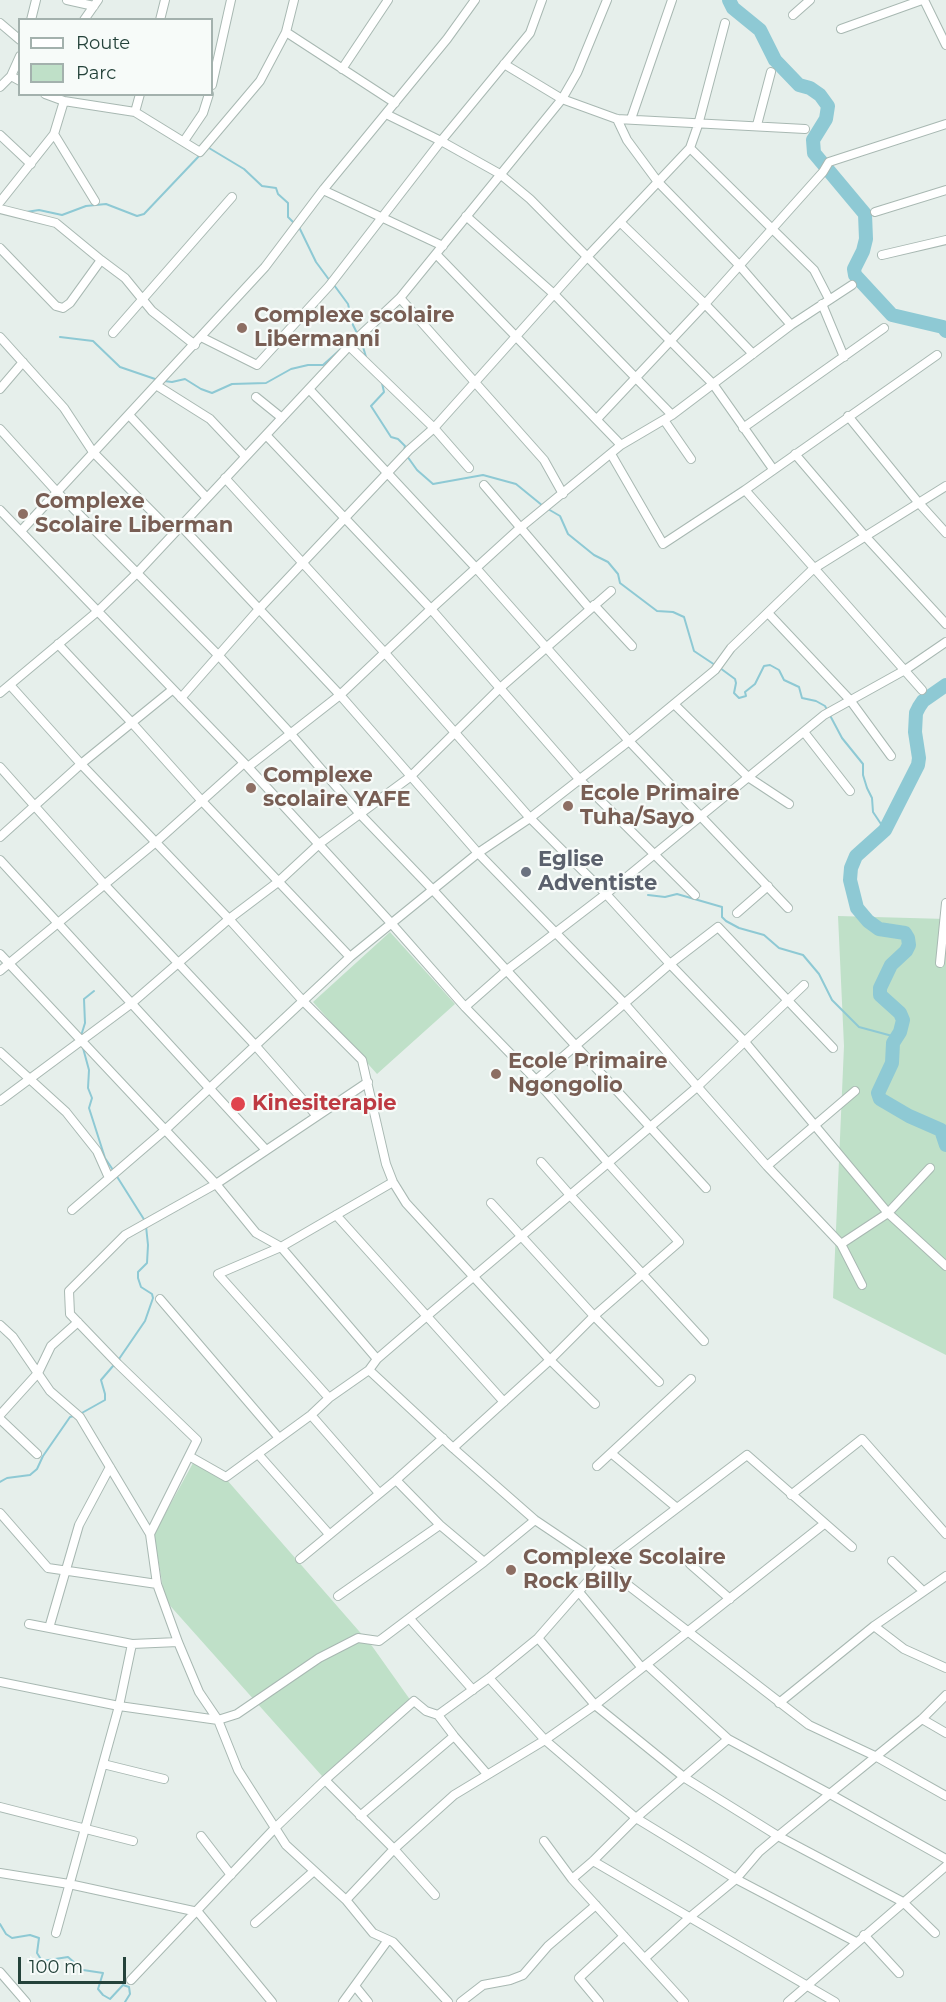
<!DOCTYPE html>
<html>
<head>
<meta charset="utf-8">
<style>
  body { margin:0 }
  #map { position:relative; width:946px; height:2002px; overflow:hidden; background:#e6efeb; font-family:Montserrat,sans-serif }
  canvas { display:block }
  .legend { position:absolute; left:18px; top:18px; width:195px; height:78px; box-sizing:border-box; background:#f7fbf9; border:2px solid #a3b1ad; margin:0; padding:8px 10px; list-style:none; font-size:18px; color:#24423a }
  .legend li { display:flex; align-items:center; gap:12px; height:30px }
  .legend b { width:30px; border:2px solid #a3b1ad }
  .scale { position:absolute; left:18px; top:1957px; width:108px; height:27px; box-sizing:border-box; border:3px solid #24423a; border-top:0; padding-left:8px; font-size:18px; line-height:21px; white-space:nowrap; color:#24423a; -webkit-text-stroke:4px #f7fbf9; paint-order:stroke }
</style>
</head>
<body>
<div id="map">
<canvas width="946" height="2002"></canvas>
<ul class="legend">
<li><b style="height:8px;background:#fff"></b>Route</li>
<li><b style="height:16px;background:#bfe0c8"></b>Parc</li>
</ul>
<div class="scale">100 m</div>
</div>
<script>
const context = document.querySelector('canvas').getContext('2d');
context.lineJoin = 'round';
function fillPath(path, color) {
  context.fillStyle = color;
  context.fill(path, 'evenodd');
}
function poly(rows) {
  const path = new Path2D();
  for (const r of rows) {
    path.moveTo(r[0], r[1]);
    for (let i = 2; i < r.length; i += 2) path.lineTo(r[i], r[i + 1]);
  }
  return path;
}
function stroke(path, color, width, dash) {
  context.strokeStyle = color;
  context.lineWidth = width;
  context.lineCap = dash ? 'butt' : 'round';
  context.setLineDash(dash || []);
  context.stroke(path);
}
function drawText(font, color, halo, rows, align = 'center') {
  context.font = font + ' Montserrat,sans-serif';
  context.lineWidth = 4.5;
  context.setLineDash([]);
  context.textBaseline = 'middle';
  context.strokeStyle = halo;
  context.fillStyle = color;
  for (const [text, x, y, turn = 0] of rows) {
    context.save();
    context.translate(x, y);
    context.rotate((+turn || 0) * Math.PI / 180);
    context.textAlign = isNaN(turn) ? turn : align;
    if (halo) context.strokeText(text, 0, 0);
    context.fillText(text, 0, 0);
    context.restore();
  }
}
const green = poly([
  [838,916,946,919,946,1355,833,1298,844,1046],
  [390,932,455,1004,377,1074,313,1002],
  [193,1463,227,1480,372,1646,411,1701,322,1776,165,1600,154,1534]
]);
const stream = poly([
  [209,148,244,169,262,186,276,188,278,194,288,203,288,217,294,223],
  [26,212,39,210,62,215,86,206,106,204,137,216,144,214,200,155],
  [299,227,316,262,330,281],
  [334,285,348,304,353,325,357,333],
  [60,337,93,341,120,367,158,380],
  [361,340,366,357],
  [164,381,172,382,185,379,201,389,212,393,232,384,266,383,291,369,308,365,323,365,342,348],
  [382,383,384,392,371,406,391,437,398,439,405,446,404,451],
  [407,456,417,470,433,484,483,475,516,484,543,506],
  [548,509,560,516,568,534,594,555,608,562,618,574,620,583,657,611,673,612,684,617,694,651,715,665],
  [720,668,735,679,736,683,734,693,739,698,746,696,745,692,755,684,764,666,770,665,779,670,784,680,799,687,802,698,816,701,825,706,842,738,863,764,863,775,867,788,872,798,873,812,885,830],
  [648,895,665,897,677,894,722,907,722,917,726,921,739,928,764,935,779,948,803,955,819,974,832,1000,859,1027,896,1037],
  [81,1036,85,1023,84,999,94,991],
  [83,1048,89,1070,88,1088,92,1098,89,1108,105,1158,113,1170],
  [116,1175,145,1221],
  [80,1414,105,1400,105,1394,101,1380,119,1359,145,1321,153,1298,152,1294,141,1287,138,1278,138,1272,147,1263,148,1245,146,1226],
  [0,1482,7,1478,30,1475,37,1469,43,1456,70,1417,74,1416],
  [0,1924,6,1934,12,1938,30,1935,39,1938,37,1953,42,1961,68,1957,83,1970,103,1973,98,1989,103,1995,110,1999,123,1985,129,1987,130,1994,125,2002]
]);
const river = poly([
  [729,0,733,8,760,30,775,60,799,85,810,88,820,95,828,106,826,119,813,140,814,153,865,214,866,239,863,251,854,269,855,275,892,315,943,327,946,331],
  [946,685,923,701,919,707,916,713,915,732,919,758,918,765,885,830,856,856,851,868,850,880,857,908,868,921,879,929,905,933,908,938,909,945,906,951,891,965,880,988,880,995,900,1013,903,1020,900,1032,893,1043,892,1063,878,1093,880,1099,909,1116,941,1130,946,1145]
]);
const minor = poly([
  [67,0,94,6],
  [924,0,946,45],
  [793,15,810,0],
  [31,20,36,0],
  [84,20,98,0],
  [160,20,165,0],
  [0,23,20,40],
  [841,29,922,0],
  [286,32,395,103],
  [504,64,562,99,617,119,805,129],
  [342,69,388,0],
  [11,76,20,81],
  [212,85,231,0],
  [0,87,11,76,20,56],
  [45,94,64,101,135,112,200,152,260,81,286,32,294,0],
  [135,112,140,94],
  [386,114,441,141,500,174,530,199,713,384,773,469],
  [617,119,627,140,658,182,739,265,791,325],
  [631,119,672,0],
  [757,125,771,72],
  [54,134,95,201],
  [0,135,31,164],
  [184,141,203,113,209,94],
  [690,148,814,270,829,299],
  [323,190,443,246],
  [0,202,54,134,64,101],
  [0,209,56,223,101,260],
  [875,212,946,190],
  [466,216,555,295,672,415],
  [621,223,705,304,753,354],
  [0,248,56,306,63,308,70,303,101,260,125,278,152,311,195,345],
  [436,254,621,445],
  [882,255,946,240],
  [400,298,544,460,563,494],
  [822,304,844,357],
  [113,333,232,197],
  [0,337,64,408,93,452,173,533],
  [201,337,257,365,329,286,441,141,530,33,542,0],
  [349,346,434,428,469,468],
  [156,385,210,419,245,456],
  [0,389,23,362],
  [309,389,476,568,629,741,788,908],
  [256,397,282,418],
  [129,415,206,497],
  [848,416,918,502,946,533],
  [597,419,705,304,823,172,829,162,946,124],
  [664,420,691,459],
  [743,428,884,328],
  [0,429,57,492,219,656,290,733,359,813,433,890,706,1188],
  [266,435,431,609,580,780,695,895],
  [611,454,663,544,745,490,937,355],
  [795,454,865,536,946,624],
  [225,478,385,653,530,818,606,894,670,964,745,1042,888,1213,946,1266],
  [484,485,590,609],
  [745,490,922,690],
  [0,510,248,767,391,923,465,1007,536,1080,608,1163,427,1316,377,1359,369,1370,329,1398,311,1415,226,1477,189,1456],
  [180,525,340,695,478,853,624,1003,767,1166,841,1244,862,1285],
  [21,531,265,267,323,190,447,39,475,0],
  [594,605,632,646],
  [768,613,850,700,891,756],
  [58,644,133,724,201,800,350,957],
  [10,685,81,764,229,919,303,1001,362,1060,386,1164,393,1182,406,1203,550,1360,595,1404],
  [0,693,98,611,138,572,349,346,400,298,562,99,577,73,607,0],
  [181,698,260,608,409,450,434,428,587,257,690,148,698,125,725,23],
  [674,704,748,777,789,804],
  [804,732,850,791],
  [0,767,104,884,254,1044,317,1116],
  [248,767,340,695,431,609,520,528,621,445,672,415,791,325,852,285],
  [0,837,81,764,172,690],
  [0,860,266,1150],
  [737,913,768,886],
  [0,954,216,1184,256,1233,281,1247,377,1359],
  [940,963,946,903],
  [0,971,156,842,244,763],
  [465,1007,507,970,606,894,824,715,905,670,946,642],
  [0,1052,66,1112,97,1151,109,1178],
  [536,1080,670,964,718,927,833,1048],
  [368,1082,216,1184,125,1235,69,1291,70,1314,118,1364,197,1440,150,1534,157,1584,178,1642,199,1692,218,1720,238,1770,286,1845,346,1900,373,1933,393,1942,448,2002],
  [0,1101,132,1003,229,919,278,882,319,844,410,777,499,689,611,591],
  [541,1162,570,1195,704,1341],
  [767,1166,855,1091],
  [491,1203,594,1316,659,1382],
  [72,1210,165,1130,350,957,478,853,530,818,629,741,715,670,731,648,813,569,946,486],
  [336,1215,504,1402],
  [841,1244,888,1213,930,1168],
  [160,1299,279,1438],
  [0,1325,13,1337,50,1391,80,1417,150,1534],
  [369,1370,453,1448,535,1520,602,1565,809,1725,875,1756,946,1796],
  [329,1398,218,1274,281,1247,393,1182],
  [0,1415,38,1373,51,1346,78,1322],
  [311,1415,379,1493],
  [0,1419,37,1454],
  [453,1448,550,1360,594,1316,679,1242,608,1163,697,1087,804,985],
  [611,1453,677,1508],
  [258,1454,329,1534],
  [597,1466,691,1379],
  [396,1480,440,1525,484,1562],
  [791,1495,862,1439,946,1534],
  [0,1513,48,1568,157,1584],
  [300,1559,396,1480,443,1438],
  [892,1561,923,1591],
  [690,1564,730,1599],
  [579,1592,642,1668],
  [338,1596,440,1525],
  [410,1619,473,1690],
  [29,1624,132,1644,178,1642],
  [874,1626,904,1649,946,1668],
  [49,1628,79,1525,110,1467],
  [538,1638,595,1705,685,1778,778,1836,903,1902,935,1933],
  [647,1665,728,1739,830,1794,946,1859],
  [489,1678,545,1740,636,1818,736,1879,856,1942],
  [0,1682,119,1706,218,1720,237,1714,319,1658,358,1638,379,1641,484,1562,535,1520],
  [779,1703,874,1626,946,1576],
  [438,1715,489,1678,538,1638,602,1565,747,1455,852,1547],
  [922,1719,946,1733],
  [103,1764,164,1779],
  [325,1780,394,1849,435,1895],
  [0,1807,133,1841],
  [360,1816,454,1736],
  [201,1836,231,1875],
  [544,1841,572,1879,684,2002],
  [593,1861,835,2002],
  [0,1873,69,1884,198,1912,272,2002],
  [572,1879,593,1861,636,1818,728,1739],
  [346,1900,394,1849,454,1795,545,1740,595,1705,824,1524],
  [255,1923,314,1871],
  [56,1933,119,1706,132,1644],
  [864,1935,899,1973],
  [645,1958,690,1917,736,1879,759,1852,778,1836,922,1719,946,1695],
  [0,1972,26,2002],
  [131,1980,275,1828,325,1780,414,1701,426,1711,438,1715,454,1736,487,1774],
  [355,1986,368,2002],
  [343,2002,388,1940],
  [461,2002,483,1985,510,1980,523,1975,548,1946,596,1905],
  [599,2002,579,1978,624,1936],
  [788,2002,946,1866]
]);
const markers = [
  [242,328,6,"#8d6e63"],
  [23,514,6,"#8d6e63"],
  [251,788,6,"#8d6e63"],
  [568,806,6,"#8d6e63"],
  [526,872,6,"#6b7280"],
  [496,1074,6,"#8d6e63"],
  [238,1104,8,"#e0444e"],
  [511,1570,6,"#8d6e63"]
];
const educationNames = [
  ["Complexe scolaire",254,316],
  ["Libermanni",254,340],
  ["Complexe",35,502],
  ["Scolaire Liberman",35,526],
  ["Complexe",263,776],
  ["scolaire YAFE",263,800],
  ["Ecole Primaire",580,794],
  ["Tuha/Sayo",580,818],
  ["Ecole Primaire",508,1062],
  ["Ngongolio",508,1086],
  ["Complexe Scolaire",523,1558],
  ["Rock Billy",523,1582]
];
const worshipNames = [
  ["Eglise",538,860],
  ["Adventiste",538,884]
];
const healthNames = [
  ["Kinesiterapie",252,1104]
];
fillPath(green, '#bfe0c8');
stroke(stream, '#8ec9d4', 2);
stroke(river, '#8ec9d4', 14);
stroke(minor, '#a8b8b2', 10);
stroke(minor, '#fff', 8);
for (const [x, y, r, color] of markers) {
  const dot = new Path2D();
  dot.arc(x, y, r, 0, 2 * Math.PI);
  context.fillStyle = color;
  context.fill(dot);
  stroke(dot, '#f7fbf9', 2);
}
drawText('bold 21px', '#785e54', '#f7fbf9', educationNames, 'left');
drawText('bold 21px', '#5b616d', '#f7fbf9', worshipNames, 'left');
drawText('bold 21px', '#be3a42', '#f7fbf9', healthNames, 'left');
</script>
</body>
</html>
